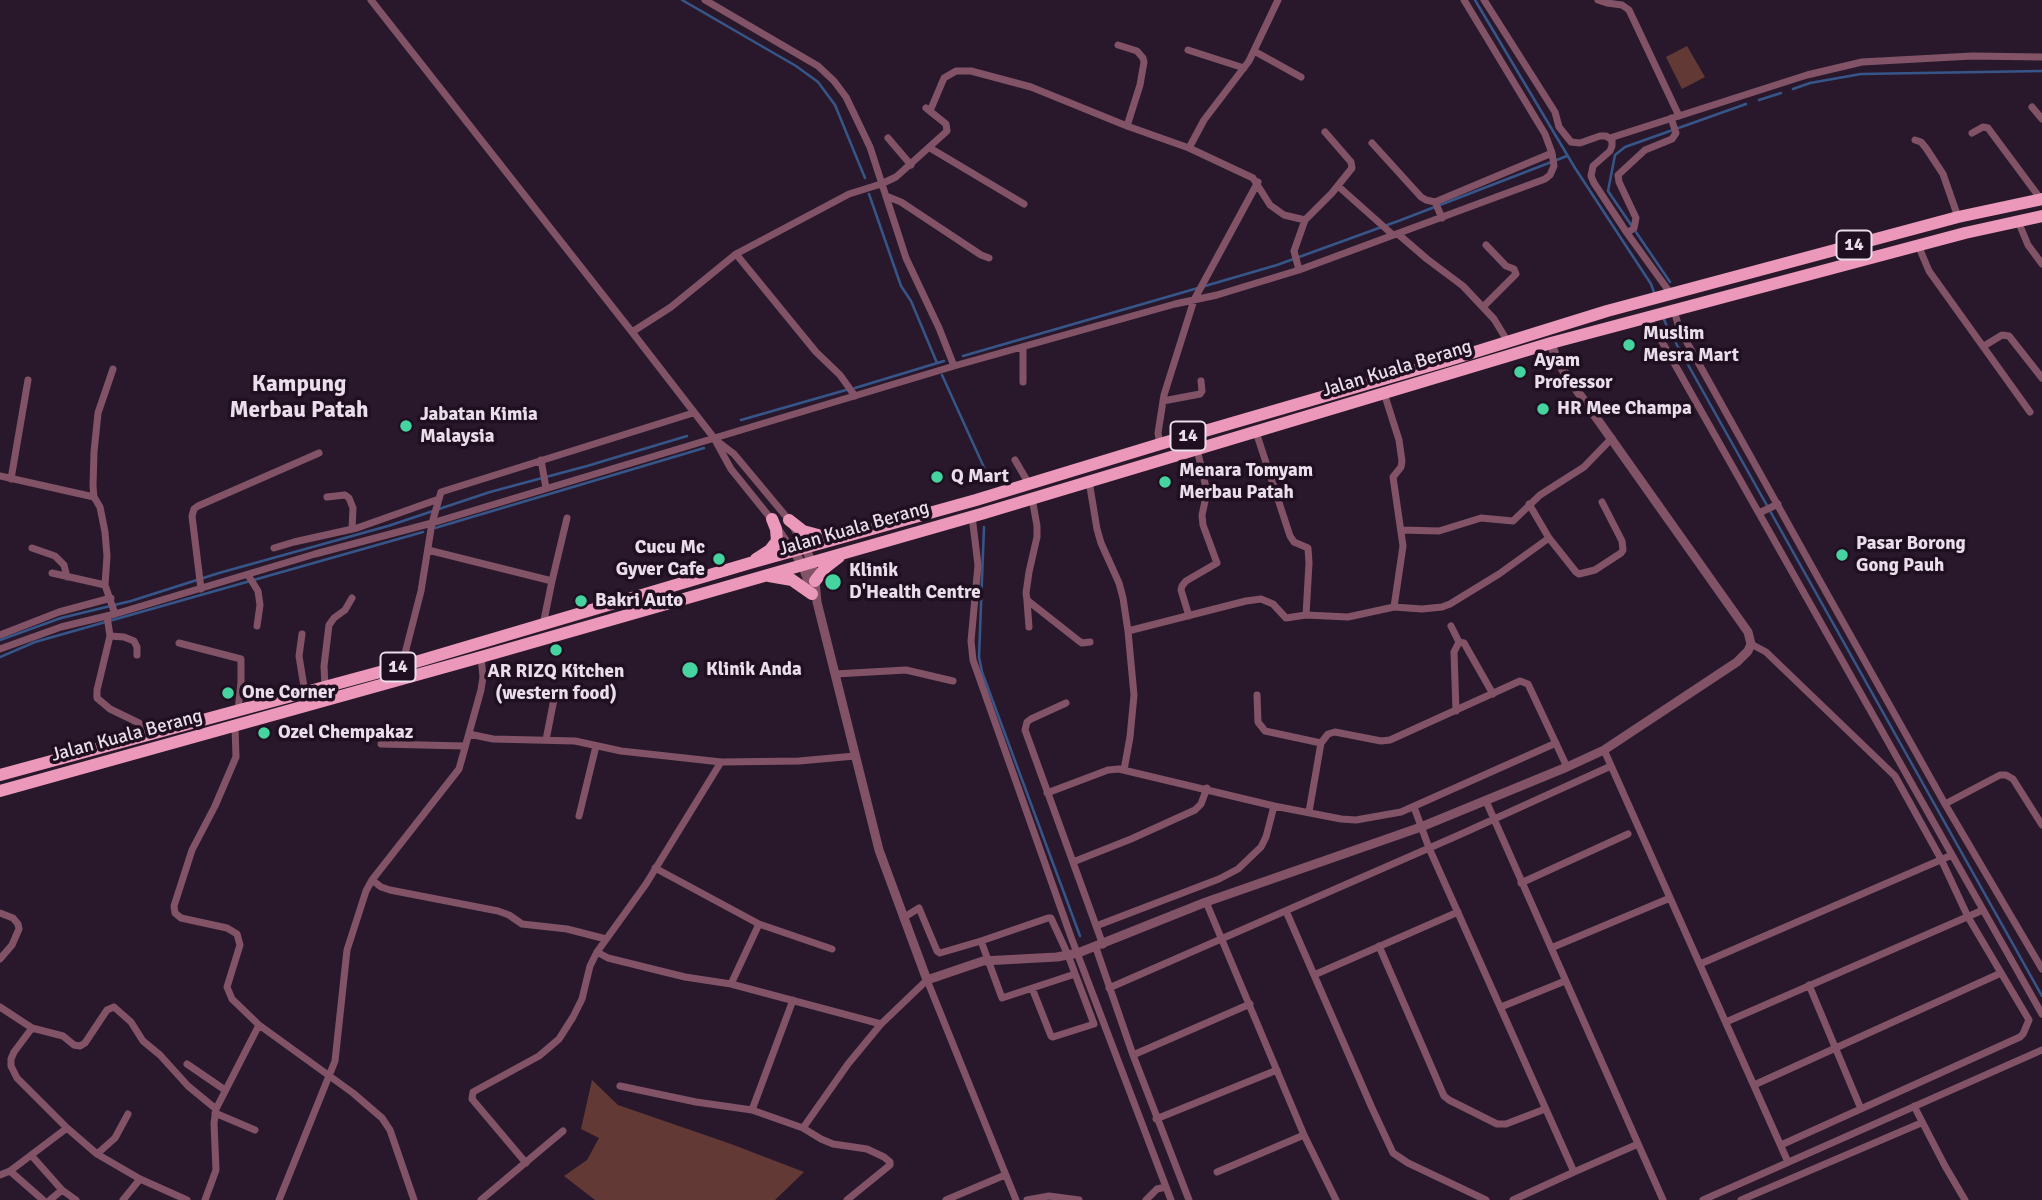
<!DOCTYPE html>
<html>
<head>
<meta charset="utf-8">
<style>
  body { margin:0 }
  canvas { display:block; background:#29182b }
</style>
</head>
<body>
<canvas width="2042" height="1200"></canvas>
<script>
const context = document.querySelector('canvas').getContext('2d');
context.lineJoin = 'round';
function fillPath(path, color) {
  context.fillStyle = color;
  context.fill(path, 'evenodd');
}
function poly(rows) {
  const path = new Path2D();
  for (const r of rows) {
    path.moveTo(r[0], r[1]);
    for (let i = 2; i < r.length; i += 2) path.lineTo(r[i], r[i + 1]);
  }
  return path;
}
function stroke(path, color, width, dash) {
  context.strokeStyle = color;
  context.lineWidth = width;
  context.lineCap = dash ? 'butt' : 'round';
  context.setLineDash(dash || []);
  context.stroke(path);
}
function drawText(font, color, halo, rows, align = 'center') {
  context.font = font + ' Signika,sans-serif';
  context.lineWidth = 7;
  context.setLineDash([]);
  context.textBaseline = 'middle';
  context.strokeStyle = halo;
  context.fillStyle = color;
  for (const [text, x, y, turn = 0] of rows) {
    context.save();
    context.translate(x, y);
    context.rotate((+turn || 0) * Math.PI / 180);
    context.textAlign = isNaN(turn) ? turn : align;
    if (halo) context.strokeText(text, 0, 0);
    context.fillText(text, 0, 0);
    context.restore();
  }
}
const green = poly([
  [1687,46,1705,77,1682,89,1666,57],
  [592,1080,618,1105,731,1144,804,1172,775,1200,595,1200,564,1176,587,1160,599,1138,581,1129]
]);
const stream = poly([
  [682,0,796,66,818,82,835,105,865,178],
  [1475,0,1575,168,1651,284,1655,295],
  [1793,89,1810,83,1861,74,2042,71],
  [1759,100,1781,93],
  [869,194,901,286,911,301,937,363],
  [1670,282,1608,191,1615,155,1625,147,1746,104],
  [1205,286,1277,265,1401,220,1567,156],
  [1663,317,1668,329,2042,996],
  [963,356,1198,288],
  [942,375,987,474],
  [855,388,944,361],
  [741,420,846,390],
  [984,527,979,657,982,672,1080,936],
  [435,528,704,448],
  [0,640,61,618,131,601,219,573,388,526,490,492,587,466,687,436],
  [0,657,35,642,423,532]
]);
const minor = poly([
  [371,0,632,332,714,438,731,469,772,520],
  [705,0,818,66,834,81,846,97,870,147,906,258,939,328,954,366],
  [1484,0,1555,112,1559,127,1571,142,1580,143,1600,136,1606,136,1612,140,1612,146,1610,151,1593,166,1591,176,1594,183,1627,233,1671,294],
  [1598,0,1607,3,1622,5,1629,10,1679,116],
  [1118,45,1137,51,1143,58,1144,62,1140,85,1127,126],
  [1188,50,1244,68],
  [1254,51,1301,77],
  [2032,107,2042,119],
  [930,111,944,78,956,71,971,71,1031,87,1127,126,1189,148,1253,178,1270,205,1284,215,1305,220,1294,251,1299,270],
  [1972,133,1983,127,1988,128,2037,194],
  [888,138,911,165],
  [1610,138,1807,75,1862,62,1972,56,2042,57],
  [1915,140,1921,142,1926,148,1943,174,1958,217],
  [1372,143,1421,197,1426,200,1435,202],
  [930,148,1024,204],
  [1189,148,1204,120,1249,61,1278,0],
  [1338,186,1393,235],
  [886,196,901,202,981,255,989,258],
  [1442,218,1435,202,1552,153],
  [1305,220,1332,193,1352,168,1351,162,1325,132],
  [2018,221,2028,245,2042,264],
  [1627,233,1634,228,1636,218,1619,182,1618,175,1645,150,1672,139,1676,133,1671,118],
  [1398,234,1427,259,1463,286,1494,319,1508,342],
  [1918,245,1929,271,2030,412],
  [736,254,816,352,840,375,855,396],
  [1483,307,1516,274,1514,269,1506,266,1486,245],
  [1674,310,1679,328,1821,583,1945,804,2042,969],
  [1648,317,2042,1014],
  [632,332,671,307,736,254,849,194,881,184,896,177,947,131,946,124,926,108],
  [1984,346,2002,335,2009,336,2042,378],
  [1023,347,1023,382],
  [113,369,98,413,94,452,93,486,94,497,100,507,105,532,107,556,105,585,115,614],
  [1384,393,1399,440,1402,461,1401,467,1393,477,1403,546,1394,607,1422,609,1442,607,1450,604,1499,574,1549,538],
  [1163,401,1200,394,1202,391,1201,381],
  [1256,432,1290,536,1294,542,1308,548,1309,563,1306,615],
  [717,441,734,454,789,520,806,549],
  [1160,444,1158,433,1164,395,1194,300,1258,182],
  [541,460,546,488],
  [1015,460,1029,484],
  [0,476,94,497],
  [11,479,28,380],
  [1089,481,1097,529,1101,543,1119,583,1123,598,1128,631,1134,695,1130,737,1124,770],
  [327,497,345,495,349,498,353,508,352,529],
  [1032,498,1037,526,1037,537,1029,572,1026,593,1027,600,1079,641,1082,643,1090,642],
  [1529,504,1549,538,1576,572,1579,574,1595,570,1621,553,1623,550,1622,541,1602,502],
  [1759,513,1778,504],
  [972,516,978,565,971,641,973,660,1071,937,1171,1200],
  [779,530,794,552],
  [1401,530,1439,531,1481,518,1513,521,1540,495,1584,467,1612,438],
  [32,548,55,556,64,565,67,577],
  [274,548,294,542,357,528,439,499],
  [428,550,552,581,543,625],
  [52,573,105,585],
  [248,575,258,591,260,605,257,626],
  [552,581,567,518],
  [201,589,192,516,194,509,198,506,319,453],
  [1027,601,1029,627],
  [107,616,110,636,97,690,97,698,110,709,139,723,147,736],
  [1189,616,1181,590,1182,586,1186,581,1217,563,1203,525,1202,515,1207,492,1197,449],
  [1451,626,1459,642],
  [1128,631,1246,601,1261,599,1273,604,1286,618,1306,615,1348,617,1394,607],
  [302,634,299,656,305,693],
  [0,635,59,612,111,598],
  [110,636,124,637,134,641,137,647,137,655],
  [179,643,241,659,241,682,238,711],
  [1751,644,1766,652,1895,776,1941,859,1968,917,2029,1020,2023,1034,2020,1037,1781,1145],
  [0,649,61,627,115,614,315,554,432,523,954,366,1175,304,1217,295,1299,270,1545,179,1550,175,1554,166,1552,153,1545,134,1464,0],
  [402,665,421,591,432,523,441,492,693,413],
  [835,674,906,670,953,681],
  [325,687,324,666,329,625,334,618,345,610,352,598],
  [1257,695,1258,722,1265,731,1321,743],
  [1066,703,1031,719,1027,722,1025,730,1103,945],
  [1456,711,1454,652,1459,642,1464,643,1493,694],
  [235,726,236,757,215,806,192,850,174,906,175,913,181,918,227,928,237,934,240,945,227,987,232,999,259,1025,353,1093,382,1118,390,1130,414,1200],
  [469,734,493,739,575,741,621,751,721,762,799,761,855,756],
  [546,740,555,694],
  [381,744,464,746],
  [1604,750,1788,1162],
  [721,762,646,884,597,952,608,958,685,977,731,984,881,1024],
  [1047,793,1108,770,1119,769,1274,806,1341,819,1356,820,1401,812,1556,743],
  [1486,801,1663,1200],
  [1945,804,2000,775,2006,775,2013,779,2042,825],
  [1414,807,1429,848,1574,1172,1638,1144],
  [1309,812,1321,743,1328,734,1335,732,1381,741,1390,740,1520,681,1528,684,1567,767],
  [579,816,596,746],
  [1073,862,1131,839,1195,810,1201,804,1207,788],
  [655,868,759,924,832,949],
  [372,880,381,887,390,890,498,911,509,915,522,924,567,929,606,939],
  [1521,883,1628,834],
  [1206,902,1304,1135,1336,1200],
  [1286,911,1314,975,1458,912],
  [0,913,13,918,18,924,19,929,12,945,0,959],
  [903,918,919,908,937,951,940,953,981,941,1048,918,1051,918,1068,955,1094,1024,1053,1037,1051,1036,1032,988],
  [1096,926,1219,879,1238,869,1261,847,1266,837,1274,806],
  [981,941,1002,998,1075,974],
  [1379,946,1444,1096,1449,1100,1497,1124,1506,1124,1545,1109],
  [1096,948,1133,1055,1189,1200],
  [1551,948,1670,898],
  [1700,964,1952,855],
  [1314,975,1372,1108,1393,1153,1408,1163,1486,1200],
  [731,984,759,924],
  [1809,985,1861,1109],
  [1109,988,1459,835,1611,766],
  [793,1000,752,1110,803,1128],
  [0,1007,32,1028,63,1036,74,1045,80,1046,85,1043,107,1010,114,1007,131,1022,143,1041,160,1055,188,1086,216,1109],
  [1501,1007,1565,981],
  [1726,1022,1983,910],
  [32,1028,14,1052,11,1059,11,1066,17,1078,67,1128],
  [1133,1055,1250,1004],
  [187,1064,225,1090],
  [1754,1085,2001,973],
  [620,1086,696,1102,752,1110],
  [1914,1106,1945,1166,1965,1200],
  [215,1113,255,1130],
  [1156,1119,1277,1070],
  [97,1154,115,1138,128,1114],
  [31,1155,62,1190,76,1200],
  [526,1163,472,1099,473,1092,539,1056,559,1039,573,1017,582,999,590,966,597,952],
  [10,1171,43,1200],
  [1217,1172,1304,1135],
  [0,1175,10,1171,67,1128,97,1154,140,1179,187,1200],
  [50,1200,62,1190],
  [123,1200,140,1179],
  [205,1200,216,1170,214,1123,216,1109,259,1025],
  [279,1200,335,1061,347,950,366,891,372,880,459,769,481,690,483,677,481,657],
  [481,1200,563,1131],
  [847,1200,890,1165,890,1162,884,1157,867,1149,833,1144,821,1139,803,1128,848,1064,881,1024,927,980,1016,1200],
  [946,1200,1005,1175],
  [1027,1200,1049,1196,1079,1200],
  [1146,1200,1157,1189,1166,1187],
  [1513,1200,1574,1172],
  [1703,1200,2042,1050],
  [1741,1200,1921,1123]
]);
const tertiary = poly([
  [806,549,811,561,815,581,817,602,879,850,927,980,983,961,1057,957,1078,953,1206,902,1421,827,1567,767,1604,750,1737,662,1748,651,1751,644,1748,632,1566,375,1556,358,1551,343],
  [794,552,802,564,813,595]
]);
const trunk = poly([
  [789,520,803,531,833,539],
  [756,559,770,550,777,541,776,529,772,519],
  [769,576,792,580,812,594],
  [815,581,826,567,839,557],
  [0,775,402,666,750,563,976,500,1160,444,1449,360,1607,311,1958,217,2042,199],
  [0,791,481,657,981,514,1551,343,1965,233,2042,216]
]);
const markers = [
  [1629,345,7,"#45d49f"],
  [1520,372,7,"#45d49f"],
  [1543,409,7,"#45d49f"],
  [406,426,7,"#45d49f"],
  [937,477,7,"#45d49f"],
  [1165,482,7,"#45d49f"],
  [1842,555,7,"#45d49f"],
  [719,559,7,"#45d49f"],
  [833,582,9,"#45d49f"],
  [581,601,7,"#45d49f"],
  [556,650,7,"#45d49f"],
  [690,670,9,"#45d49f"],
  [228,693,7,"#45d49f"],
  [264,733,7,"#45d49f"]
];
const shields = [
  [1854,245,35],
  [1188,436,35],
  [398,667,35]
];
const shieldNames = [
  ["14",1854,245],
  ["14",1188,436],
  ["14",398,667]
];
const poiNames = [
  ["Muslim",1643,334],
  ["Mesra Mart",1643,356],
  ["Ayam",1534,361],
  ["Professor",1534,383],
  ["HR Mee Champa",1557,409],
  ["Jabatan Kimia",420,415],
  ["Malaysia",420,437],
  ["Menara Tomyam",1179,471],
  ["Merbau Patah",1179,493],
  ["Q Mart",951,477],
  ["Pasar Borong",1856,544],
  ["Gong Pauh",1856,566],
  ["Cucu Mc",705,548,"right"],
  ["Gyver Cafe",705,570,"right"],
  ["Klinik",849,571],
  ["D'Health Centre",849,593],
  ["Bakri Auto",595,601],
  ["Klinik Anda",706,670],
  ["AR RIZQ Kitchen",556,672,"center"],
  ["(western food)",556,694,"center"],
  ["One Corner",242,693],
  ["Ozel Chempakaz",278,733]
];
const streetNames = [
  ["Jalan Kuala Berang",1397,369,-17],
  ["Jalan Kuala Berang",854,529,-16],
  ["Jalan Kuala Berang",127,736,-15]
];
const quarterNames = [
  ["Kampung",299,385],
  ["Merbau Patah",299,411]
];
fillPath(green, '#633935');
stroke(stream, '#365689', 2.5);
stroke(minor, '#825366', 7);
stroke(tertiary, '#825366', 9);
stroke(trunk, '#ec98ba', 12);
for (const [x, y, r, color] of markers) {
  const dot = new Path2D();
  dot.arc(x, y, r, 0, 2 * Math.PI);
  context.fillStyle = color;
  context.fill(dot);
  stroke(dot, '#1f0f21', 2.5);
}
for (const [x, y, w] of shields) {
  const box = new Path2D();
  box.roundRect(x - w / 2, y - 14.5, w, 29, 5);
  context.fillStyle = '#1f0f21';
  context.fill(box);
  stroke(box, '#eadeeb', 2);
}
drawText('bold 18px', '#eadeeb', null, shieldNames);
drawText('bold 19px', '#eadeeb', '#1f0f21', poiNames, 'left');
drawText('19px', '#eadeeb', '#1f0f21', streetNames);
drawText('bold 23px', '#eadeeb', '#1f0f21', quarterNames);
</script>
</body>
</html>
